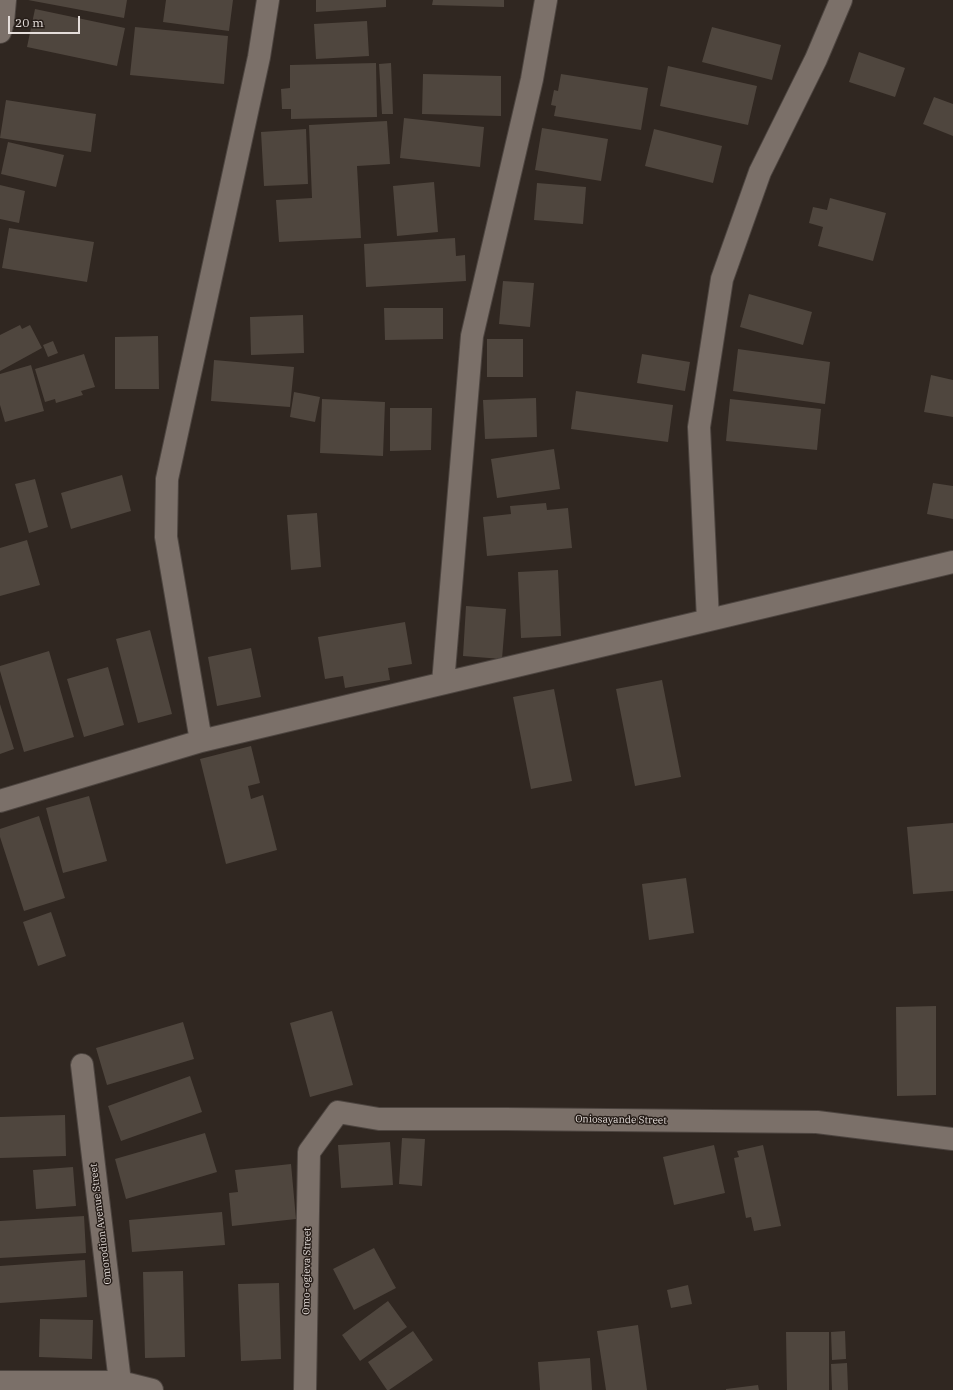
<!DOCTYPE html>
<html>
<head>
<meta charset="utf-8">
<style>
  body { margin:0 }
  #map { position:relative; width:953px; height:1390px; overflow:hidden; background:#302721; font-family:"IBM Plex Serif",serif }
  canvas { display:block }
  .scale { position:absolute; left:8px; top:16px; width:72px; height:18px; box-sizing:border-box; border:2px solid #e4ddda; border-top:0; padding-left:5px; font-size:12px; line-height:14px; white-space:nowrap; color:#e4ddda; -webkit-text-stroke:3px #261d18; paint-order:stroke }
</style>
</head>
<body>
<div id="map">
<canvas width="953" height="1390"></canvas>
<div class="scale">20 m</div>
</div>
<script>
const context = document.querySelector('canvas').getContext('2d');
context.lineJoin = 'round';
function fillPath(path, color) {
  context.fillStyle = color;
  context.fill(path, 'evenodd');
}
function poly(rows) {
  const path = new Path2D();
  for (const r of rows) {
    path.moveTo(r[0], r[1]);
    for (let i = 2; i < r.length; i += 2) path.lineTo(r[i], r[i + 1]);
  }
  return path;
}
function stroke(path, color, width, dash) {
  context.strokeStyle = color;
  context.lineWidth = width;
  context.lineCap = dash ? 'butt' : 'round';
  context.setLineDash(dash || []);
  context.stroke(path);
}
function drawText(font, color, halo, rows, align = 'center') {
  context.font = font + ' "IBM Plex Serif",serif';
  context.lineWidth = 3;
  context.setLineDash([]);
  context.textBaseline = 'middle';
  context.strokeStyle = halo;
  context.fillStyle = color;
  for (const [text, x, y, turn = 0] of rows) {
    context.save();
    context.translate(x, y);
    context.rotate((+turn || 0) * Math.PI / 180);
    context.textAlign = isNaN(turn) ? turn : align;
    if (halo) context.strokeText(text, 0, 0);
    context.fillText(text, 0, 0);
    context.restore();
  }
}
const building = poly([
  [28,0,127,0,124,18],
  [166,0,233,0,229,31,163,22],
  [316,0,386,0,386,7,316,12],
  [433,0,504,0,504,7,432,5],
  [35,9,125,28,117,66,27,47],
  [367,21,369,56,316,59,314,24],
  [135,27,228,36,224,84,130,75],
  [712,27,781,45,772,80,702,62],
  [859,52,905,68,895,97,849,82],
  [376,63,377,117,291,119,291,109,282,109,281,89,290,88,290,65],
  [391,63,393,114,382,114,379,64],
  [668,66,757,86,748,125,660,106],
  [423,74,501,76,501,116,422,114],
  [561,74,648,88,641,130,554,116,556,106,551,105,554,90,558,91],
  [934,97,953,104,953,136,923,124],
  [6,100,96,114,91,152,0,138],
  [404,118,484,127,480,167,400,158],
  [387,121,390,164,357,166,361,238,279,242,276,200,312,198,309,125],
  [542,128,608,139,601,181,535,170],
  [306,129,308,184,264,186,261,132],
  [654,129,722,146,713,183,645,166],
  [8,142,64,155,56,187,1,174],
  [434,182,438,232,397,236,393,186],
  [537,183,586,187,583,224,534,220],
  [0,185,25,191,19,223,0,219],
  [830,198,886,213,873,261,818,246,823,227,809,223,813,207,827,210],
  [9,228,94,242,87,282,2,268],
  [455,238,456,256,465,255,466,281,366,287,364,244],
  [503,281,534,283,530,327,499,324],
  [749,294,812,312,803,345,740,327],
  [384,308,443,308,443,339,385,340],
  [303,315,304,353,251,355,250,317],
  [20,325,22,329,30,325,42,348,0,371,0,335],
  [158,336,159,389,115,389,115,337],
  [487,339,523,339,523,377,487,377],
  [53,341,58,353,48,357,43,345],
  [738,349,830,362,825,404,733,391],
  [84,354,95,387,81,391,83,395,56,403,55,399,45,402,35,369],
  [642,354,690,362,685,391,637,383],
  [214,360,294,367,290,407,211,401],
  [31,365,44,411,5,422,0,405,0,374],
  [931,375,953,380,953,417,924,412],
  [576,391,673,405,668,442,571,429],
  [294,392,320,397,315,422,290,417],
  [536,398,537,437,485,439,483,400],
  [322,399,385,402,383,456,320,453],
  [730,399,821,409,817,450,726,441],
  [390,408,432,408,431,450,390,451],
  [554,449,560,489,497,498,491,459],
  [122,475,131,511,71,529,61,493],
  [35,479,48,527,29,533,15,484],
  [933,483,953,486,953,519,927,514],
  [546,503,547,510,568,508,572,548,487,556,483,517,511,514,510,506],
  [317,513,321,567,291,570,287,515],
  [27,540,40,585,0,596,0,548],
  [558,570,561,636,521,638,518,572],
  [466,606,506,609,502,659,463,656],
  [405,622,412,664,388,668,390,680,345,688,343,676,325,679,318,637],
  [150,630,172,714,138,723,116,639],
  [251,648,261,697,217,706,208,657],
  [49,651,74,737,24,752,0,671,0,666],
  [108,667,124,725,84,737,67,679],
  [662,680,681,777,635,786,616,689],
  [554,689,572,781,531,789,513,697],
  [0,704,14,749,0,754],
  [251,746,260,783,248,786,251,799,263,795,277,850,226,864,200,759],
  [89,796,107,861,63,873,46,808],
  [39,816,65,898,24,911,0,837,0,829],
  [953,823,953,891,913,894,907,827],
  [686,878,694,933,649,940,642,884],
  [51,912,66,956,38,966,23,922],
  [936,1006,936,1095,897,1096,896,1007],
  [332,1011,353,1085,310,1097,290,1023],
  [183,1022,194,1059,107,1085,96,1048],
  [190,1076,202,1112,121,1141,108,1106],
  [65,1115,66,1156,0,1158,0,1117],
  [205,1133,217,1172,126,1199,115,1159],
  [402,1138,425,1139,422,1186,399,1184],
  [390,1142,393,1185,341,1188,338,1145],
  [714,1145,725,1193,674,1205,663,1157],
  [763,1145,781,1226,754,1231,751,1217,746,1218,734,1158,739,1157,737,1151],
  [291,1164,296,1219,232,1226,229,1193,238,1192,235,1170],
  [73,1167,76,1206,36,1209,33,1170],
  [222,1212,225,1245,132,1252,129,1220],
  [84,1216,86,1253,0,1258,0,1221],
  [374,1248,396,1288,354,1310,333,1269],
  [85,1260,87,1297,0,1303,0,1266],
  [183,1271,185,1357,145,1358,143,1272],
  [279,1283,281,1359,241,1361,238,1284],
  [688,1285,692,1304,671,1308,667,1290],
  [388,1301,407,1327,360,1361,342,1335],
  [40,1319,93,1320,92,1359,39,1357],
  [638,1325,647,1390,606,1390,597,1331],
  [413,1331,433,1360,389,1390,387,1390,368,1362],
  [845,1331,846,1359,832,1360,831,1332],
  [786,1332,829,1332,829,1390,787,1390],
  [590,1358,592,1390,540,1390,538,1362],
  [847,1363,848,1390,832,1390,831,1364],
  [758,1385,759,1390,726,1390,726,1389]
]);
const street = poly([
  [0,32,3,22,5,0],
  [708,620,699,427,722,279,760,172,816,59,841,0],
  [443,683,472,336,532,79,546,0],
  [201,741,166,537,167,479,259,57,268,0],
  [0,801,201,741,953,562],
  [82,1065,120,1382],
  [0,1382,120,1382,152,1390],
  [305,1390,309,1152,338,1112,379,1119,505,1119,817,1122,953,1139]
]);
const streetNames = [
  ["Oniosayande Street",621,1120,1],
  ["Omorodion Avenue Street",101,1224,-97],
  ["Omo-ogieva Street",307,1271,-89]
];
fillPath(building, '#4f463e');
stroke(street, '#4d4540', 24);
stroke(street, '#7b7069', 22);
drawText('10px', '#e4ddda', '#261d18', streetNames);
</script>
</body>
</html>
